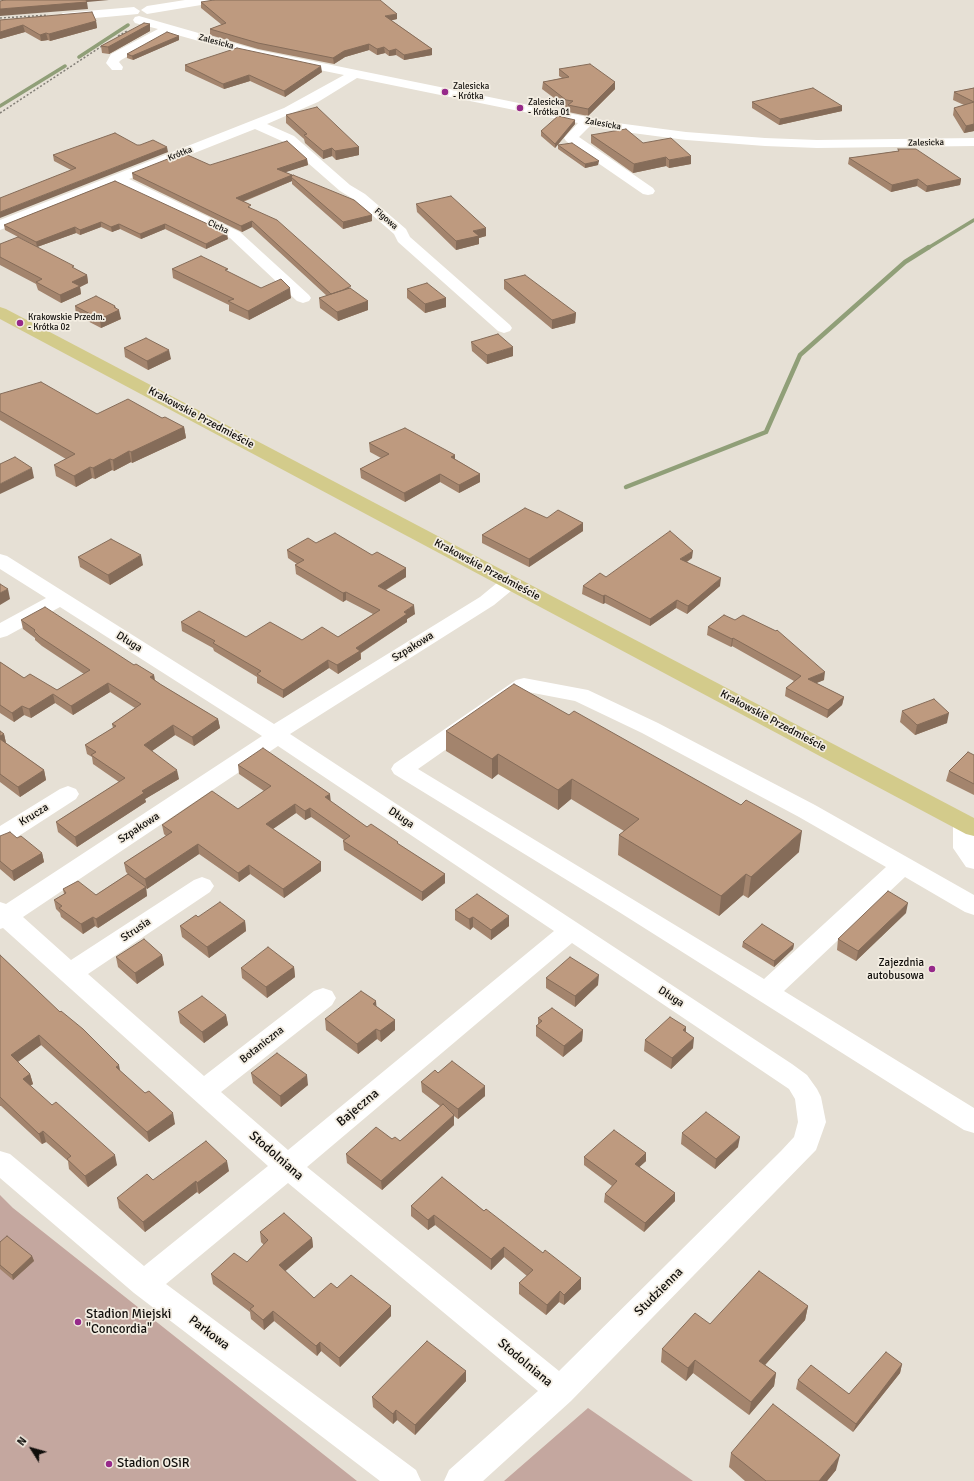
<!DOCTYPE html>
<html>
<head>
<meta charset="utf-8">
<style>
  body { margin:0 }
  #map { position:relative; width:974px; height:1481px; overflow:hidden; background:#e6e0d5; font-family:Signika,sans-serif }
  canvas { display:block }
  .north { position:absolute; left:12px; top:1429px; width:40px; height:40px; -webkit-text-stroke:3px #f3ede2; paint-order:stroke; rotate:307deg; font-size:11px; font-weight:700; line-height:16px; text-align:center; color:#100e0b }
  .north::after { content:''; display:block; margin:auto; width:14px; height:18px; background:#100e0b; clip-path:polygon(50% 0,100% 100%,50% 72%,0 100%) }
</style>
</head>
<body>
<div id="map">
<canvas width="974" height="1481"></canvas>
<div class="north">N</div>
</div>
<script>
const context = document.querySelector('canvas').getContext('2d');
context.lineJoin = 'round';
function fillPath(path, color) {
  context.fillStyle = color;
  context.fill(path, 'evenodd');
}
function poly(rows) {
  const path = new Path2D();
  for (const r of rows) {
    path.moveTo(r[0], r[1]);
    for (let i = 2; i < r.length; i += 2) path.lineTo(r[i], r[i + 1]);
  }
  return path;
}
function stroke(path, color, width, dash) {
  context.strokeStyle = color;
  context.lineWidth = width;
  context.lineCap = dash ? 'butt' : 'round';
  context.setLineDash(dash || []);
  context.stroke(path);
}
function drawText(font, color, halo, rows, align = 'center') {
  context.font = font + ' Signika,sans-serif';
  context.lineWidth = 3.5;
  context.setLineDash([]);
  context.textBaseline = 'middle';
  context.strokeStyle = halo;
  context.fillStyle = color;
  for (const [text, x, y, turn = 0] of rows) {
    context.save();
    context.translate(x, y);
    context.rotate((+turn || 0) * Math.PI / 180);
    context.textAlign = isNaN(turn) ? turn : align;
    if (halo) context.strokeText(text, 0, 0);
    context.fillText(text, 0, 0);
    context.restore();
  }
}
const green = poly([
  [0,1195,13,1208,357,1481,0,1481],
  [588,1408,693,1481,504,1481]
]);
const streamFar1 = poly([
  [79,57,128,25],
  [0,106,65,66],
  [928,248,974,220]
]);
const stream = poly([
  [626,487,766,432,800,355,905,262,929,247]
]);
const path = poly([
  [0,18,48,15],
  [118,36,127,31],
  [0,113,102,46]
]);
const minor = poly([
  [185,0,213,0,207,4,147,14,141,10,147,6,185,0],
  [134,7,140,11,138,14,63,21,57,17,63,13,134,7],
  [139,16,258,50,617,123,686,132,765,138,817,140,974,138,974,146,817,148,765,146,686,140,617,131,590,126,579,137,653,188,655,191,653,194,648,195,643,194,566,141,564,138,578,123,357,78,318,102,267,124,294,136,350,185,365,194,406,229,410,237,510,325,512,328,510,331,504,333,498,331,398,242,394,234,355,200,340,191,284,142,255,129,129,179,240,232,309,295,311,298,309,301,303,303,297,301,230,238,116,184,0,230,0,220,284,108,344,75,256,57,170,33,121,60,119,62,123,67,122,70,112,70,106,63,111,54,158,29,135,23,133,20,135,17,139,16],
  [0,554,7,556,274,724,480,597,503,578,510,576,517,578,520,582,517,586,494,605,290,734,792,1064,807,1075,817,1089,821,1097,826,1122,816,1150,571,1401,483,1481,444,1481,449,1470,538,1391,288,1183,166,1284,416,1470,421,1481,380,1481,134,1293,0,1178,0,1151,10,1154,144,1266,268,1166,3,928,0,929,0,902,6,904,262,736,60,607,7,636,0,638,0,623,46,598,0,569,0,554],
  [278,746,554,931,288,1150,221,1092,332,1005,336,998,332,991,323,988,314,991,204,1076,88,974,210,892,214,886,210,880,202,877,194,880,71,960,23,917,278,746],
  [572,943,789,1089,795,1099,798,1122,794,1137,781,1151,559,1371,307,1167,572,943],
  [524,678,588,690,658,723,815,805,974,895,974,915,965,912,905,877,784,991,974,1108,974,1133,964,1130,619,912,394,774,391,769,394,764,516,680,524,678],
  [528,692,575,701,642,733,799,817,886,867,764,979,418,769,528,692],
  [68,786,76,789,79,794,76,799,8,843,0,845,0,826,60,789,68,786],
  [965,815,974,819,974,869,966,867,953,848,953,823,957,817,965,815]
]);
const major = poly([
  [0,307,6,309,974,818,974,836,966,834,0,319,0,307]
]);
const wall = poly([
  [201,2,397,19,391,20,432,49,432,55,404,60,396,55,389,56,385,53,377,55,369,50,345,57,334,64,258,49,210,35,210,29,222,25,201,8],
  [0,20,96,21,97,28,50,41,48,40,41,41,25,32,0,39],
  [150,24,150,31,109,54,102,53,101,46],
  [179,36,179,40,133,60,127,58,127,54],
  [185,65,322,72,285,97,250,81,224,89,185,71],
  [559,69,615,89,588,116,568,112,568,107,566,107,542,89,543,82,562,78,559,76],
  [974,88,974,131,964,133,953,115,954,108,964,105,953,100,954,92],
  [752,102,842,106,842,111,779,125,752,108],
  [286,115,359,147,359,155,336,160,332,156,323,159,305,143,304,139,286,123],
  [575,120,575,124,555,148,541,136,541,131],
  [591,135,643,143,691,164,669,168,666,166,633,173,591,143],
  [137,145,168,152,71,170,54,161,53,155],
  [558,145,598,165,585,168,558,149],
  [898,149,961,179,960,185,926,192,917,186,891,192,848,164,849,158,898,151],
  [307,159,308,165,285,172,292,175,292,177,372,215,372,221,343,229,292,184,292,181,243,202,352,290,368,301,368,310,338,321,320,308,319,298,327,296,252,227,242,232,133,179,132,173,210,165],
  [115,181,228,239,206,249,165,229,141,239,120,229,112,232,101,227,80,235,76,233,37,247,5,230,4,225],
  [416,204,486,236,479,238,479,244,456,250,417,212],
  [0,244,75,269,87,275,88,283,80,287,81,294,61,303,38,290,36,284,0,265],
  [172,269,228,272,261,288,291,298,249,320,229,311,229,305,173,278],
  [504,280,576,313,575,323,552,329,504,289],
  [407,289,446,298,446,307,425,313,407,298],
  [75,306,115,306,121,319,101,328,76,315],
  [471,342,513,356,487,364,472,351],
  [124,348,171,359,148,370,125,357],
  [0,394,97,414,162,418,184,427,186,438,132,463,131,462,114,471,112,470,95,479,92,478,76,487,56,476,54,465,66,459,0,420],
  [369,443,455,455,455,459,480,474,480,482,459,493,440,482,405,502,361,478,360,469,381,458,370,452],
  [547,518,583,523,583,531,529,567,482,543,482,535],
  [316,543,372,555,406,568,406,577,386,590,415,614,407,619,407,622,361,653,361,659,338,674,329,668,283,698,257,683,257,677,214,651,213,648,182,631,181,622,246,637,302,640,338,637,373,614,346,600,343,602,296,574,295,565,297,564,288,558,287,550],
  [78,557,143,565,110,585,80,567],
  [692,558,687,562,720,586,687,614,676,608,650,626,605,603,603,604,582,594,583,586,606,577],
  [724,615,824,680,816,683,844,697,842,705,827,718,785,696,786,688,794,681,732,646,731,647,707,635,708,627],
  [21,620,134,665,154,675,155,680,160,684,218,719,220,728,194,746,175,735,152,751,179,779,145,799,146,802,77,847,58,832,56,822,119,782,93,764,92,757,87,754,85,745,113,728,112,724,135,708,110,692,73,715,55,703,31,718,24,715,14,722,0,713,0,662,24,678,57,690,84,674,42,646,35,640,35,638,23,629],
  [902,711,947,723,915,735,900,722],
  [0,731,4,734,6,743,44,770,46,780,20,797,0,782],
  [446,731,799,852,748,898,743,895,719,916,618,855,619,835,624,831,571,799,558,810,498,774,492,779,446,751],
  [974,755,974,795,946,781,949,771],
  [238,765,331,802,367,827,398,844,445,874,445,883,422,901,344,850,343,841,344,840,311,817,305,820,296,813,273,829,321,862,321,871,284,898,250,874,239,882,199,854,147,889,146,888,147,896,98,928,95,926,83,934,61,917,60,913,56,909,54,900,64,894,63,889,96,895,128,874,126,872,124,863,166,836,164,834,162,825,238,809,264,791,239,774],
  [0,836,17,838,42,853,44,862,14,881,0,869],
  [455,910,509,926,491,940,473,927,470,930,455,920],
  [906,913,856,961,837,950,838,939],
  [198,917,245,921,246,931,209,958,182,937,180,926],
  [743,942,794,944,793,949,774,967,742,947],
  [0,955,175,1124,149,1142,41,1045,18,1062,30,1074,33,1084,30,1086,117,1165,88,1187,69,1169,68,1161,46,1142,42,1144,1,1106,0,1106],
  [162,955,164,965,137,984,118,967,116,957],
  [294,967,295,977,267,998,242,978,241,968],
  [546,978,598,985,575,1007,546,988],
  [376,1006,395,1020,395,1030,381,1042,377,1039,358,1054,326,1030,325,1019],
  [178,1012,226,1015,228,1025,204,1043,180,1023],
  [538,1018,583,1030,582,1041,563,1057,536,1036,536,1026,538,1025],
  [686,1027,686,1032,693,1048,671,1069,644,1051,645,1040],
  [251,1073,308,1085,281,1107,253,1083],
  [438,1073,485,1096,458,1119,454,1116,454,1125,382,1190,347,1163,346,1154,392,1139,400,1141,440,1106,422,1092,421,1082],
  [682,1133,738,1147,715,1169,681,1144],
  [584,1157,646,1161,639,1167,675,1193,675,1201,644,1232,604,1202,605,1194,612,1186,584,1165],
  [229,1171,199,1194,197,1192,145,1232,119,1208,117,1198,153,1180],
  [442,1177,581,1289,564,1305,559,1302,546,1315,519,1294,519,1283,527,1276,504,1257,491,1270,435,1225,428,1230,411,1216,411,1206],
  [260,1232,312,1238,313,1247,285,1271,314,1298,337,1288,391,1316,340,1367,321,1351,317,1356,274,1321,264,1330,251,1319,250,1312,213,1284,211,1274,247,1262,264,1245,261,1242],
  [0,1242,32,1256,34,1261,13,1280,0,1269],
  [808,1306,805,1320,765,1365,776,1373,774,1386,749,1415,693,1373,686,1381,661,1362,662,1349,710,1324],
  [902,1364,900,1373,853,1432,796,1389,798,1380,849,1394],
  [466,1371,466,1381,415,1435,397,1420,393,1424,373,1407,372,1397],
  [731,1453,836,1470,827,1481,745,1481,729,1467]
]);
const shadedWall = poly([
  [84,0,109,0,87,2,88,9,0,16,0,9],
  [397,14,397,19,385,22,385,16],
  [96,21,97,28,50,41,49,34],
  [150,24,150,31,109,54,108,47],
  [23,25,25,32,0,39,0,32],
  [46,33,48,40,41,41,40,35],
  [179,36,179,40,133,60,132,56],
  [369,44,369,50,345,57,334,64,333,58,344,51],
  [384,47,385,53,377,55,377,49],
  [396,49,396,55,389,56,389,51],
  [432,49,432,55,404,60,404,55],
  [321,66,322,72,285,97,284,91],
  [249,75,250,81,224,89,223,84],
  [615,82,615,89,588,116,588,109],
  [842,106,842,111,779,125,780,119],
  [575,120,575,124,555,148,555,144],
  [974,124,974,131,964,133,966,126],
  [167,147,168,152,0,218,0,212],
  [359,147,359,155,336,160,335,151],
  [332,148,332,156,323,159,323,151],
  [691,156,691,164,669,168,669,160],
  [666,157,666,166,633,173,634,164],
  [307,159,308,165,277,175,277,169],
  [599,161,598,165,585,168,585,164],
  [292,175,292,181,236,204,236,198],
  [918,179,917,186,891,192,892,185],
  [961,179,960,185,926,192,927,186],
  [372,215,372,221,343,229,343,222],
  [252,221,252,227,242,232,241,226],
  [101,222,101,227,80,235,80,230],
  [119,224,120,229,112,232,111,227],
  [165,224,165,229,141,239,140,234],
  [75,227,76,233,37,247,36,242],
  [486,228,486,236,479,238,479,244,456,250,456,241,473,231],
  [227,233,228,239,206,249,206,244],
  [87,275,88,283,80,287,81,294,61,303,60,295,72,282],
  [290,288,291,298,249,320,248,311],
  [446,298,446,307,425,313,425,304],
  [368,301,368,310,338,321,337,312],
  [115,306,116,311,119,310,121,319,101,328,100,319],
  [576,313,575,323,552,329,552,320],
  [513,347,513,356,487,364,487,355],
  [169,350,171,359,148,370,147,361],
  [184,427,186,438,132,463,131,452],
  [129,451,131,462,114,471,113,460],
  [455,455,455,463,451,457],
  [110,459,112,470,95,479,93,468],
  [90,467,92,478,76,487,74,476],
  [32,468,34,478,0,494,0,484],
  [440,474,440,482,405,502,404,493],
  [480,474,480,482,459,493,459,485],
  [583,523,583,531,529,567,529,559],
  [693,551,692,558,680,566,680,559],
  [141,555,143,565,110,585,108,575],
  [406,568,406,577,378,594,378,586],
  [721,578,720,586,687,614,688,606],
  [8,589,10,599,0,605,0,593],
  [346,592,346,600,343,602,343,593],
  [605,595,605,603,603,604,603,596],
  [677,600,676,608,650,626,650,619],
  [414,605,415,614,407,619,407,622,360,653,361,659,338,674,337,665,356,648],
  [733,638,732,646,731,647,732,639],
  [328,660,329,668,283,698,283,690],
  [825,672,824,680,807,687,808,679],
  [154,675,155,684,150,677],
  [108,683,110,692,73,715,71,706],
  [53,694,55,703,31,718,29,709],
  [844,697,842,705,827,718,828,710],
  [22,706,24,715,14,722,12,713],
  [949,713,947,723,915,735,917,725],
  [218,719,220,728,194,746,192,737],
  [173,725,175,735,146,755,144,745],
  [4,734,6,743,0,747,0,736],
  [498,754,498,774,492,779,492,759],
  [44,770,46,780,20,797,18,787],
  [177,770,179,779,145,799,146,802,77,847,75,837,142,791],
  [572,779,571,799,558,810,558,790],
  [330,794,331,803,325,797],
  [295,804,296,813,267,833,266,824],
  [310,808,311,817,305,820,305,811],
  [802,831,799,852,748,898,751,877],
  [198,844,199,854,147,889,145,879],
  [42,853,44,862,14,881,12,871],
  [321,862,321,871,284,898,283,889],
  [249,865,250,874,239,882,238,873],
  [445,874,445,883,422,901,422,892],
  [746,874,743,895,719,916,721,896],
  [146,887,147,896,98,928,96,919],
  [908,903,906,913,856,961,858,951],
  [509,916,509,926,491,940,491,930],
  [93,917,95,926,83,934,81,924],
  [473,917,473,927,470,930,469,919],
  [245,921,246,931,209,958,207,947],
  [794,944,793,949,774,967,774,961],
  [162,955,164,965,137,984,135,973],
  [294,967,295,977,267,998,266,987],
  [599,975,598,985,575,1007,575,996],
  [376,1001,377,1012,373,1004],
  [226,1015,228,1025,204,1043,202,1032],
  [395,1020,395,1030,381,1042,380,1031],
  [686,1027,685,1038,683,1030],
  [376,1029,377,1039,358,1054,357,1044],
  [583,1030,582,1041,563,1057,564,1046],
  [39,1035,41,1045,13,1065,11,1055],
  [694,1038,693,1048,671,1069,672,1058],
  [119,1065,121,1075,116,1067],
  [30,1074,33,1084,25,1089,23,1079],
  [307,1075,308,1085,281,1107,280,1096],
  [485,1086,485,1096,458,1119,458,1109],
  [173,1113,175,1124,149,1142,147,1132],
  [454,1115,454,1125,382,1190,381,1181],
  [43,1131,46,1142,42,1144,39,1134],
  [740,1137,738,1147,715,1169,716,1159],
  [646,1153,646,1161,634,1172,635,1164],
  [115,1155,117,1165,88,1187,85,1176],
  [227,1161,229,1171,199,1194,197,1183],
  [196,1181,197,1192,145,1232,143,1222],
  [675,1193,675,1201,644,1232,645,1223],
  [434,1215,435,1225,428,1230,428,1220],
  [312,1238,313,1247,281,1275,279,1265],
  [504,1247,504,1257,491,1270,491,1259],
  [32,1256,34,1261,13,1280,12,1275],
  [581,1278,581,1289,564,1305,564,1295],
  [560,1291,559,1302,546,1315,547,1305],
  [391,1306,391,1316,340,1367,339,1358],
  [808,1306,805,1320,757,1374,759,1361],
  [273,1311,274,1321,264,1330,263,1320],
  [320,1342,321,1351,317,1356,316,1346],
  [695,1360,693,1373,686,1381,688,1368],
  [902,1364,900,1373,853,1432,856,1424],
  [466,1371,466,1381,415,1435,415,1425],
  [776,1373,774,1386,749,1415,751,1402],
  [396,1410,397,1420,393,1424,393,1414],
  [840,1455,836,1470,827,1481,819,1481]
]);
const building = poly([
  [5,0,86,0,87,2,0,9,0,1,5,0],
  [214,0,380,0,397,14,385,16,432,49,404,55,396,49,389,51,384,47,377,49,369,44,344,51,333,58,258,43,210,29,226,23,201,2,214,0],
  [92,12,96,21,49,34,46,33,40,35,23,25,0,32,0,20,92,12],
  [144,23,150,24,108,47,101,46,144,23],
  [167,32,179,36,132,56,127,54,167,32],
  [237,48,321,66,284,91,249,75,223,84,185,65,237,48],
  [590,64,615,82,588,109,568,105,573,101,566,100,543,82,569,77,559,69,590,64],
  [813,88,842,106,780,119,752,102,813,88],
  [974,88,974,124,966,126,954,108,974,102,954,92,974,88],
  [317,107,359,147,335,151,332,148,323,151,304,135,307,134,286,115,317,107],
  [558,116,575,120,555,144,541,131,558,116],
  [626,129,643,143,671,138,691,156,669,160,666,157,634,164,591,135,626,129],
  [115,133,137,145,140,145,153,140,167,147,0,212,0,198,76,168,53,155,115,133],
  [287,141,307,159,277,169,292,175,236,198,251,205,248,207,277,220,351,286,343,290,331,294,252,221,241,226,132,173,183,153,210,165,287,141],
  [572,143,599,161,585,164,558,145,572,143],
  [898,149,916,149,961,179,927,186,918,179,892,185,849,158,899,151,898,149],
  [293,175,354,200,372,215,343,222,291,177,293,175],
  [115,181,227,233,206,244,165,224,140,234,119,224,111,227,101,222,80,230,75,227,36,242,4,225,115,181],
  [451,196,486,228,473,231,479,236,456,241,416,204,451,196],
  [18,237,74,266,72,267,87,275,72,282,80,286,60,295,36,282,42,279,0,257,0,244,18,237],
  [201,256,228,269,225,270,261,288,281,279,290,288,248,311,228,301,234,299,172,269,201,256],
  [525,275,576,313,552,320,504,280,525,275],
  [427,283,446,298,425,304,407,289,427,283],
  [350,288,368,301,337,312,319,298,350,288],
  [96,296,115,306,114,307,119,310,100,319,75,306,96,296],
  [498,334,513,347,487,355,471,342,498,334],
  [146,338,169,350,147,361,124,348,146,338],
  [41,382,97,414,128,399,162,418,165,417,184,427,131,452,129,451,113,460,110,459,93,468,90,467,74,476,54,465,75,454,0,411,0,394,41,382],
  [405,428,455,455,451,457,480,474,459,485,440,474,404,493,360,469,389,454,369,443,405,428],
  [15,457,32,468,0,484,0,464,15,457],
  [525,508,547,518,558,510,583,523,529,559,482,535,525,508],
  [670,531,693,551,680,559,721,578,688,606,677,600,650,619,605,595,603,596,583,586,600,573,606,577,670,531],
  [335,533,372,555,377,552,406,568,378,586,414,605,404,612,407,614,356,648,360,651,337,665,328,660,283,690,257,674,261,671,213,643,215,641,181,622,199,611,246,637,270,622,302,640,322,627,338,637,380,610,346,592,343,593,295,565,304,560,287,550,308,538,316,543,335,533],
  [111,539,141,555,108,575,78,557,111,539],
  [0,584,8,589,0,593,0,584],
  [45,607,134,665,136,664,154,675,150,677,160,684,218,719,192,737,173,725,144,745,177,770,142,791,144,793,75,837,56,822,125,778,91,755,96,752,85,745,116,726,112,724,141,704,108,683,71,706,53,694,29,709,22,706,12,713,0,705,0,662,24,678,30,674,57,690,90,670,40,637,34,631,35,630,21,620,45,607],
  [724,615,735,620,743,615,776,631,777,630,825,672,808,679,844,697,828,710,786,688,801,676,733,638,732,639,708,627,724,615],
  [514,684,569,715,574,711,741,805,746,800,802,831,751,877,746,874,721,896,619,835,639,819,572,779,558,790,498,754,492,759,446,731,514,684],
  [934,699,949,713,917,725,902,711,934,699],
  [0,731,4,734,0,736,0,731],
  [0,739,44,770,18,787,0,774,0,739],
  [263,748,330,794,325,797,367,827,371,824,398,842,397,843,445,874,422,892,343,841,350,836,310,808,305,811,295,804,266,824,321,862,283,889,249,865,238,873,198,844,145,879,124,863,172,832,162,825,212,791,238,809,271,786,238,765,263,748],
  [968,752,974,755,974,784,949,771,968,752],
  [10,832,17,838,21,836,42,853,12,871,0,861,0,836,10,832],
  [128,874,146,887,96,919,93,917,81,924,59,908,62,906,54,900,66,893,63,889,78,881,96,895,128,874],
  [888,891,908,903,858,951,838,939,888,891],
  [477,894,509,916,491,930,473,917,469,919,455,910,477,894],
  [220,902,245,921,207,947,180,926,196,915,198,917,220,902],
  [762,924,794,944,774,961,743,942,762,924],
  [144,939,162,955,135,973,116,957,144,939],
  [268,947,294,967,266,987,241,968,268,947],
  [0,955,60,1012,61,1011,83,1029,119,1065,116,1067,145,1093,149,1091,173,1113,147,1132,39,1035,11,1055,30,1074,23,1079,52,1105,56,1102,115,1155,85,1176,67,1159,71,1156,43,1131,39,1134,0,1097,0,955],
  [570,957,599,975,575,996,546,978,570,957],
  [361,991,376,1001,373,1004,395,1020,380,1031,376,1029,357,1044,325,1019,361,991],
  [202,996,226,1015,202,1032,178,1012,202,996],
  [552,1008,583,1030,564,1046,536,1026,542,1021,538,1018,552,1008],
  [670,1017,686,1027,683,1030,694,1038,672,1058,645,1040,670,1017],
  [277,1053,307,1075,280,1096,251,1073,277,1053],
  [452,1061,485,1086,458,1109,421,1082,435,1070,438,1073,452,1061],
  [443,1104,454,1115,381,1181,346,1154,376,1127,392,1139,395,1137,400,1141,443,1104],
  [706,1112,740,1137,716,1159,682,1133,706,1112],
  [614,1130,646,1153,635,1164,675,1193,645,1223,605,1194,617,1181,584,1157,614,1130],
  [206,1141,227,1161,197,1183,196,1181,143,1222,117,1198,147,1174,153,1180,206,1141],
  [442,1177,484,1211,486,1209,543,1253,545,1250,581,1278,564,1295,560,1291,547,1305,519,1283,533,1270,504,1247,491,1259,434,1215,428,1220,411,1206,442,1177],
  [284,1213,312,1238,279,1265,314,1298,331,1283,337,1288,351,1275,391,1306,339,1358,320,1342,316,1346,273,1311,263,1320,250,1309,254,1306,211,1274,234,1253,247,1262,268,1240,260,1232,284,1213],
  [7,1236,32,1256,12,1275,0,1265,0,1242,7,1236],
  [759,1271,808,1306,759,1361,776,1373,751,1402,695,1360,688,1368,662,1349,695,1313,710,1324,759,1271],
  [427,1341,466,1371,415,1425,396,1410,393,1414,372,1397,427,1341],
  [886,1352,902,1364,856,1424,798,1380,811,1365,849,1394,886,1352],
  [773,1404,840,1455,819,1481,766,1481,731,1453,773,1404]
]);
const markers = [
  [445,92,4,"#96298a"],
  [520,108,4,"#96298a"],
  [20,323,4,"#96298a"],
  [932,969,4,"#96298a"],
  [78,1322,4,"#96298a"],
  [109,1464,4,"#96298a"]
];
const farStreetnames = [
  ["Zalesicka",216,42,15],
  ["Zalesicka",603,124,10],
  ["Zalesicka",926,143,-1],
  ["Krótka",180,154,-22],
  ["Figowa",386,219,41],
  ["Cicha",218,227,25]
];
const farPoinames = [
  ["Zalesicka",453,87],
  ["- Krótka",453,97],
  ["Zalesicka",528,103],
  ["- Krótka 01",528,113],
  ["Krakowskie Przedm.",28,318],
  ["- Krótka 02",28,328]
];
const streetNames = [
  ["Krakowskie Przedmieście",201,418,28],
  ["Krakowskie Przedmieście",487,570,28],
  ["Długa",129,642,32],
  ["Szpakowa",413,647,-32],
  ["Krakowskie Przedmieście",773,721,28],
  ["Krucza",34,815,-32],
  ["Długa",401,818,34],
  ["Szpakowa",139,828,-33],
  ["Strusia",136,930,-34],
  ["Długa",671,997,33],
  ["Botaniczna",262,1045,-38]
];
const poiNames = [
  ["Zajezdnia",924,963],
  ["autobusowa",924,976]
];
const nearStreetnames = [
  ["Bajeczna",358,1108,-40],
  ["Stodolniana",276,1156,41],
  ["Studzienna",659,1292,-45],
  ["Parkowa",209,1333,37],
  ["Stodolniana",525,1363,40]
];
const nearPoinames = [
  ["Stadion Miejski",86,1315],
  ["\"Concordia\"",86,1330],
  ["Stadion OSiR",117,1464]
];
fillPath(green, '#c4a79f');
stroke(streamFar1, '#909f78', 3.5);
stroke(stream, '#909f78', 4.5);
stroke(path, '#827e76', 1.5, [2, 2]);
fillPath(minor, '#fff');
fillPath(major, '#d3cb8b');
fillPath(wall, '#a3846d');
fillPath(shadedWall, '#856c59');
fillPath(building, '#be9a7f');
stroke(building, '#856c59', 1);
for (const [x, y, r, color] of markers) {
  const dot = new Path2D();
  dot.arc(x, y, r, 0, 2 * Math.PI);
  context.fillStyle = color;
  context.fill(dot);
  stroke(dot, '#f3ede2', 1.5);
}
drawText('9px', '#100e0b', '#f3ede2', farStreetnames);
drawText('9px', '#100e0b', '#f3ede2', farPoinames, 'left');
drawText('11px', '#100e0b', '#f3ede2', streetNames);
drawText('11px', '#100e0b', '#f3ede2', poiNames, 'right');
drawText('13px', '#100e0b', '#f3ede2', nearStreetnames);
drawText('13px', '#100e0b', '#f3ede2', nearPoinames, 'left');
</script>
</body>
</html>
